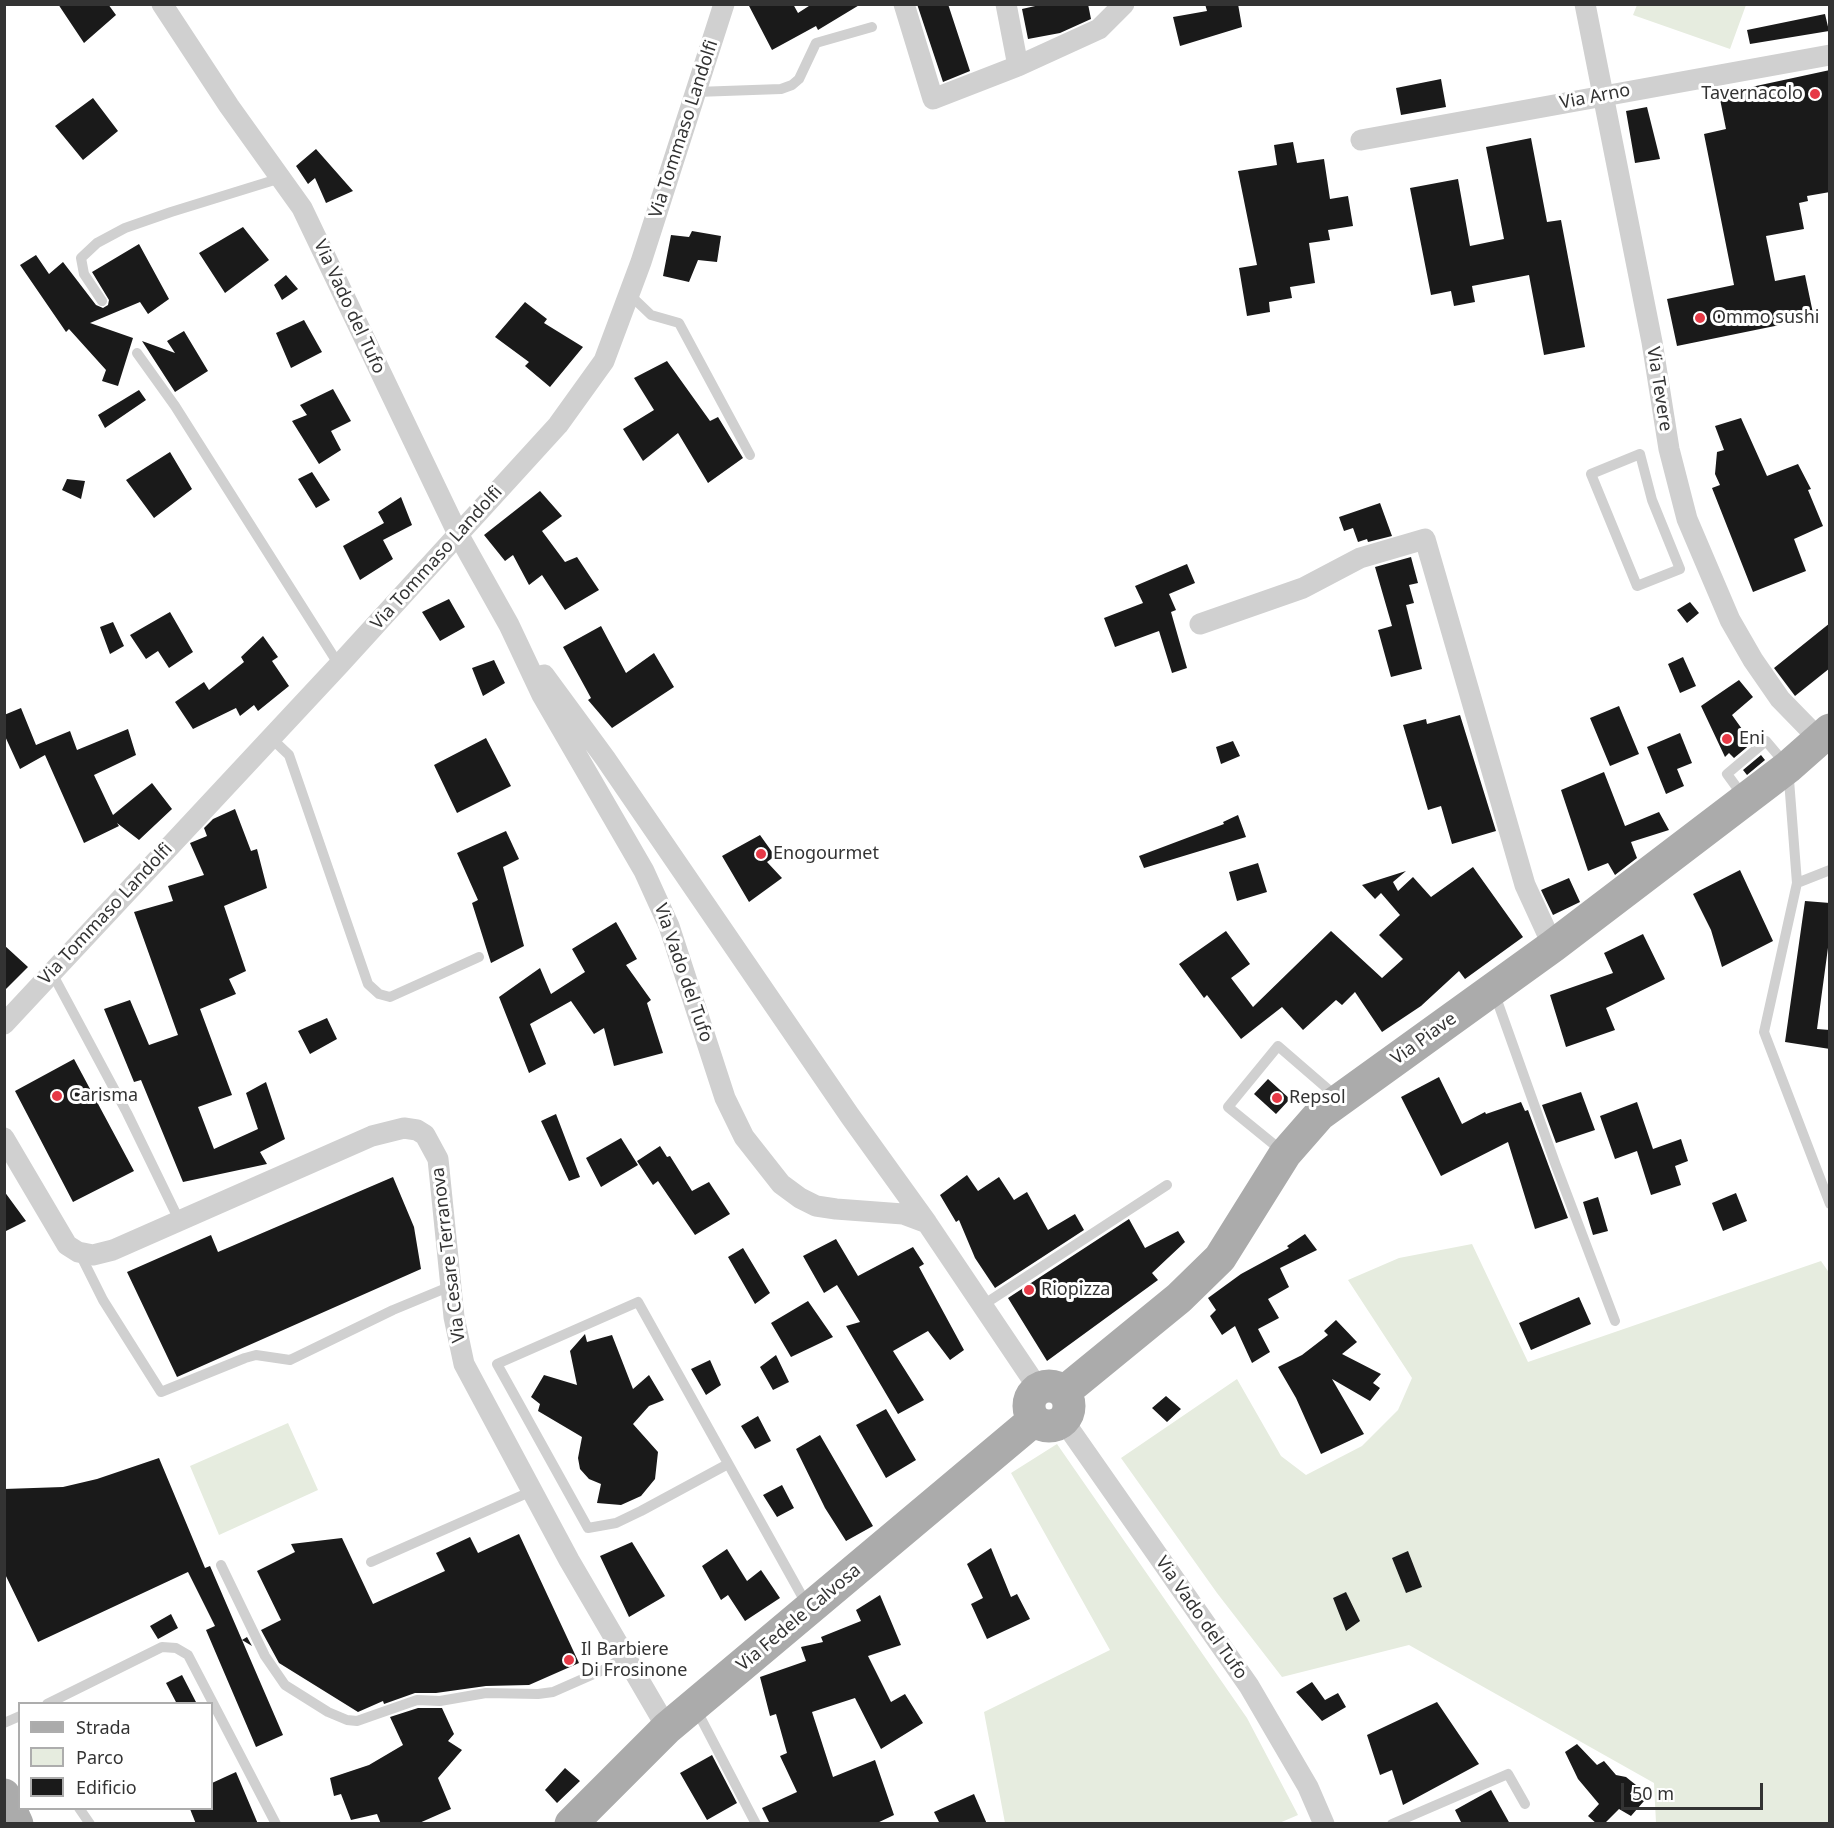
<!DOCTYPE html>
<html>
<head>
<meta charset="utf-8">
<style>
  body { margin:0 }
  #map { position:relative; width:1834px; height:1828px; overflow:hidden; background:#fff; font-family:"Noto Sans",sans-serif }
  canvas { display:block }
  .frame { position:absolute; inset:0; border:6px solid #333; pointer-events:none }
  .legend { position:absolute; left:18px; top:1702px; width:195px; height:108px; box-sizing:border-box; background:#fff; border:2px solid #adadad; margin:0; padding:8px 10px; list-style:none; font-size:18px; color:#333 }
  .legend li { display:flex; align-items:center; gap:12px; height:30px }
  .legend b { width:30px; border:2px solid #adadad }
  .scale { position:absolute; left:1621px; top:1783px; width:142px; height:27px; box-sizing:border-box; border:3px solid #333; border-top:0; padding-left:8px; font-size:18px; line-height:21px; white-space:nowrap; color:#333; -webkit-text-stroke:4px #fff; paint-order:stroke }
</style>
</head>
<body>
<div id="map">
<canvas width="1834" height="1828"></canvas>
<div class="frame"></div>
<ul class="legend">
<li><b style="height:8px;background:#ababab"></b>Strada</li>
<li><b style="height:16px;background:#e6ecdf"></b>Parco</li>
<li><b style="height:16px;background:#1a1a1a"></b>Edificio</li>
</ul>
<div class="scale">50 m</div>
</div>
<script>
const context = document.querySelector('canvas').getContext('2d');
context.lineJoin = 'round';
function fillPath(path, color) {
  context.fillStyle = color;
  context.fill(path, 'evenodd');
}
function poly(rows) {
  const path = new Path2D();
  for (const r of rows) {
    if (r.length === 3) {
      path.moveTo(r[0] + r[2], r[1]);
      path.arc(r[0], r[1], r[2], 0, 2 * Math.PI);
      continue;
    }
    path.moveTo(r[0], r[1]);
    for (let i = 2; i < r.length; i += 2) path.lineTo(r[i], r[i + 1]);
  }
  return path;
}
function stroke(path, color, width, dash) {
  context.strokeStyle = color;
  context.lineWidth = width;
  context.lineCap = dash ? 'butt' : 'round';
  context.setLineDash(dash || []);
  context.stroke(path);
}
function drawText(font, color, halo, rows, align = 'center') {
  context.font = font + ' "Noto Sans",sans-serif';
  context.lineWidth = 6;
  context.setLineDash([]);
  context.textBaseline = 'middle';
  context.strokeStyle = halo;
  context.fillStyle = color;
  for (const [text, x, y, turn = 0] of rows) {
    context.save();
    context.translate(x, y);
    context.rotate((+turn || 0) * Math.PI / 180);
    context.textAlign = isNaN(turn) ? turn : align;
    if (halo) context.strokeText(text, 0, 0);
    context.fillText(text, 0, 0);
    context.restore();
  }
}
const green = poly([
  [1637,5,1637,4,1746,5,1730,49,1633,15],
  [1472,1244,1528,1362,1821,1261,1830,1274,1829,1823,1656,1823,1654,1783,1409,1645,1282,1677,1217,1593,1121,1458,1237,1379,1281,1456,1306,1475,1362,1446,1398,1410,1412,1378,1348,1280,1399,1258],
  [288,1423,318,1490,219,1535,190,1466],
  [1057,1444,1247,1718,1298,1815,1277,1824,1005,1823,984,1712,1110,1650,1011,1473]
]);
const building = poly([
  [58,4,108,4,116,15,84,43],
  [748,4,793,4,798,13,812,4,861,4,818,30,816,26,772,50],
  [917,4,948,4,970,71,943,82],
  [1044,4,1088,4,1091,19,1060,33,1028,39,1022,9],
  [1205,4,1238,4,1242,27,1180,46,1173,17,1207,11],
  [1825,14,1829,31,1750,44,1747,30],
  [1830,70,1830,192,1807,196,1808,201,1799,203,1804,229,1766,236,1775,281,1805,275,1814,318,1677,346,1667,299,1734,285,1704,134,1726,129,1719,94],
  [1441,79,1446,107,1401,115,1396,88],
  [93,98,118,131,83,160,55,126],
  [1647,107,1660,159,1635,163,1626,111],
  [1531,138,1547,222,1561,220,1585,347,1544,355,1529,275,1472,286,1475,302,1454,306,1451,291,1431,295,1410,188,1458,179,1470,246,1504,239,1486,147],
  [1293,142,1297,163,1324,159,1330,199,1348,196,1353,226,1328,230,1330,240,1309,243,1315,283,1290,287,1292,298,1269,302,1270,312,1247,316,1239,268,1257,265,1238,171,1277,165,1274,145],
  [316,149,353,191,326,203,315,178,308,184,296,166],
  [243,227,269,260,225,293,199,253],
  [692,231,721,236,717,262,698,260,689,282,663,276,671,235,689,237],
  [139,244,169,299,148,314,140,302,90,323,133,338,118,386,102,381,106,370,69,329,66,332,20,265,36,255,49,274,63,262,96,305,103,308,108,305,109,300,92,272],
  [286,275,298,289,282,300,274,285],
  [525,302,547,319,544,323,583,347,550,387,525,366,529,362,495,337],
  [304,320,322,352,291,368,276,333],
  [184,331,208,371,175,392,142,341,175,353,167,341],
  [667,361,710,421,718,417,743,458,708,483,678,433,643,461,623,429,654,410,634,378],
  [333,389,351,421,331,431,341,450,319,464,292,421,307,415,300,405],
  [139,390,146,400,105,428,98,415],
  [1741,418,1767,476,1798,464,1811,489,1808,490,1823,526,1794,539,1806,571,1753,592,1712,488,1720,485,1715,474,1717,452,1724,450,1715,426],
  [170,452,192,489,154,518,126,480],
  [312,472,330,500,316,508,298,479],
  [67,479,85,481,81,499,62,490],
  [540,491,562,516,542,531,565,562,577,557,599,590,565,610,542,575,529,585,513,555,505,561,484,535],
  [401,497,412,525,383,540,393,559,360,580,343,546,384,523,378,512],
  [1380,503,1392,536,1368,542,1367,539,1358,542,1353,528,1344,531,1339,517],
  [1411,557,1418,583,1409,585,1414,603,1406,605,1422,669,1391,677,1378,630,1392,626,1375,567],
  [1187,564,1195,583,1169,594,1176,610,1171,612,1187,668,1172,673,1159,631,1115,647,1104,618,1143,603,1135,586],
  [449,599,465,627,440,641,422,612],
  [1690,602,1699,613,1687,623,1677,610],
  [170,612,193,652,169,668,158,651,146,659,130,635],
  [113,622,124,646,110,654,100,627],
  [1830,623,1830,668,1795,696,1774,668],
  [601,626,626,673,654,653,674,687,612,728,588,700,591,698,563,647],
  [263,636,278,657,272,661,289,686,258,711,254,705,240,716,236,708,193,729,175,702,204,682,209,690,244,662,241,657],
  [1683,657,1696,686,1680,693,1668,664],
  [494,660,505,683,483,696,472,668],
  [1739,680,1753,697,1732,715,1752,743,1734,758,1729,753,1725,757,1701,706],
  [1619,706,1639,754,1610,766,1590,718],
  [21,708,36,745,70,731,77,750,128,729,136,755,94,775,113,815,152,783,172,809,139,840,117,823,119,826,84,843,45,755,20,769,4,734,4,715],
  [1460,715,1496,831,1452,844,1441,806,1428,810,1403,725,1426,719,1427,724],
  [1680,733,1692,763,1677,769,1684,786,1666,794,1647,747],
  [486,738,511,786,457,813,434,765],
  [1233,741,1240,756,1221,764,1216,747],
  [1761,755,1765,760,1747,775,1743,770],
  [1604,772,1625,826,1659,812,1669,830,1631,842,1637,858,1615,875,1608,863,1588,871,1561,790],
  [235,809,251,851,257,849,267,888,224,906,246,971,229,979,236,994,200,1009,232,1095,198,1107,214,1149,258,1129,246,1093,266,1082,285,1139,260,1152,267,1164,183,1182,141,1080,134,1082,104,1009,130,1000,149,1045,178,1035,134,912,173,901,168,886,204,875,190,843,207,836,204,828,213,819],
  [1238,815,1246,837,1144,868,1139,856,1224,824,1223,822],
  [506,831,519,859,503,867,524,946,491,963,472,903,478,900,457,853],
  [760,835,775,856,767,862,782,878,749,902,722,856],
  [1258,863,1267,892,1237,901,1229,872],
  [1473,867,1523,937,1465,979,1459,971,1421,1006,1382,1032,1355,992,1342,1005,1336,1000,1303,1030,1282,1007,1241,1039,1207,995,1204,998,1179,964,1226,931,1250,964,1231,978,1253,1007,1331,931,1382,978,1403,959,1379,935,1400,915,1381,893,1375,899,1362,885,1406,871,1393,882,1398,891,1413,877,1431,897],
  [1740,870,1773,941,1722,967,1711,930,1693,894],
  [1569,878,1580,902,1553,915,1541,890],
  [1805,901,1830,903,1830,933,1817,1029,1830,1030,1830,1049,1785,1042],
  [616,922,637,959,626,965,651,1000,647,1003,663,1053,614,1066,604,1028,594,1034,571,1001,530,1024,546,1064,529,1073,499,997,540,968,551,994,585,972,572,949],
  [1643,934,1665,979,1606,1008,1615,1030,1566,1047,1550,995,1613,973,1604,953],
  [4,945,28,967,4,991],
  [327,1018,337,1039,310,1054,298,1031],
  [74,1059,134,1171,73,1202,15,1091],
  [1439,1077,1462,1124,1485,1112,1486,1114,1521,1102,1525,1111,1528,1110,1568,1218,1535,1229,1508,1142,1441,1176,1401,1097],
  [1268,1079,1290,1099,1276,1114,1254,1094],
  [1581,1092,1595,1130,1556,1143,1542,1105],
  [1637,1102,1653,1149,1681,1139,1688,1161,1675,1166,1681,1185,1651,1195,1637,1151,1615,1159,1600,1116],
  [556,1114,580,1177,569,1181,541,1121],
  [621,1138,638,1165,601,1187,586,1158],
  [660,1146,667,1157,670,1156,692,1191,709,1182,730,1214,695,1235,658,1181,653,1185,637,1161],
  [967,1175,978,1191,999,1177,1014,1200,1027,1192,1048,1230,1075,1214,1084,1230,995,1288,975,1258,959,1220,956,1222,940,1195],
  [393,1177,414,1227,421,1269,177,1377,127,1272,211,1235,218,1252],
  [4,1191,26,1221,4,1232],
  [1736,1193,1747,1221,1723,1231,1712,1203],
  [1598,1197,1608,1231,1593,1235,1583,1202],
  [1129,1219,1145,1248,1178,1231,1185,1242,1152,1273,1158,1280,1047,1361,1008,1298],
  [1305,1234,1317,1250,1280,1268,1289,1287,1268,1299,1279,1318,1258,1329,1270,1352,1252,1363,1235,1326,1222,1335,1210,1316,1216,1310,1208,1298,1241,1274,1289,1248,1287,1246],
  [836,1239,858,1276,913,1247,924,1264,919,1267,964,1350,950,1360,928,1331,893,1351,924,1400,898,1414,846,1326,860,1322,837,1285,824,1293,803,1256],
  [743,1248,770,1293,755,1304,728,1257],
  [1579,1297,1591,1324,1531,1350,1519,1323],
  [808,1301,833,1337,791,1357,771,1323],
  [1336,1320,1357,1342,1342,1354,1381,1374,1373,1383,1380,1388,1370,1401,1332,1379,1364,1434,1321,1454,1296,1398,1278,1367,1302,1355,1328,1335,1324,1331],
  [585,1334,587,1342,612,1335,633,1389,649,1375,664,1400,649,1406,633,1424,658,1452,655,1479,641,1496,621,1505,597,1503,601,1484,589,1479,580,1469,578,1458,582,1437,538,1411,540,1404,531,1397,544,1375,577,1385,570,1351],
  [776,1355,789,1382,773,1390,760,1367],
  [710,1360,721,1385,706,1395,691,1369],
  [1166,1396,1181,1409,1167,1422,1152,1408],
  [886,1409,916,1460,886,1478,856,1425],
  [758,1416,771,1441,755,1449,741,1426],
  [820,1435,873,1526,846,1541,825,1508,796,1449],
  [159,1458,205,1568,210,1566,242,1640,247,1637,252,1646,242,1640,283,1735,256,1747,206,1630,215,1626,188,1572,38,1642,4,1572,4,1489,63,1487,97,1479],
  [782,1485,794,1508,777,1517,763,1495],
  [519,1534,579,1663,529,1685,486,1686,436,1693,415,1693,384,1704,383,1701,358,1712,279,1663,261,1630,281,1620,257,1571,295,1552,291,1544,342,1538,373,1604,445,1571,436,1553,470,1537,478,1553],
  [632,1542,665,1596,629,1617,600,1556],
  [991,1548,1011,1597,1017,1594,1030,1619,987,1639,971,1604,983,1598,967,1564],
  [727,1549,747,1581,761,1570,780,1598,745,1621,728,1595,721,1600,702,1566],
  [1408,1551,1422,1587,1406,1593,1392,1558],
  [1346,1592,1360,1621,1346,1631,1333,1598],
  [880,1595,901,1645,868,1656,891,1702,905,1694,923,1723,881,1749,855,1698,812,1712,833,1777,875,1760,894,1815,875,1824,770,1824,762,1808,797,1792,780,1756,787,1753,776,1714,770,1716,760,1677,806,1661,801,1647,823,1642,821,1637,861,1621,856,1610],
  [171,1614,178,1628,158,1639,150,1626],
  [182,1675,197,1704,177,1704,166,1683],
  [1312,1682,1325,1700,1338,1693,1346,1707,1322,1721,1296,1692],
  [1437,1702,1479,1764,1403,1805,1392,1770,1380,1775,1367,1735],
  [418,1708,442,1708,454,1734,448,1741,462,1750,438,1778,451,1809,417,1824,381,1824,377,1814,351,1820,341,1794,334,1796,330,1778,369,1765,403,1745,390,1717],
  [1577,1744,1597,1765,1604,1761,1616,1775,1626,1777,1636,1785,1630,1794,1644,1801,1631,1816,1619,1809,1604,1824,1597,1824,1588,1816,1599,1804,1578,1779,1565,1752],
  [712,1755,737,1803,707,1820,680,1773],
  [565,1768,580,1781,557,1803,545,1790],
  [236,1772,258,1824,196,1824,190,1809,212,1809,212,1783],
  [1491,1790,1510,1824,1462,1824,1455,1810],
  [974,1794,987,1824,940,1824,934,1812]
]);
const service = poly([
  [696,92,781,89,792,85,799,79,816,43,872,27],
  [629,294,651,315,679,323,750,455],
  [102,301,84,274,81,258,97,243,125,228,171,212,281,178],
  [137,353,175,406,339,665],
  [1640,454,1652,500,1680,569,1637,586,1591,474,1640,454],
  [270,737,289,755,368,984,379,994,390,997,479,957],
  [1743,796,1727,774,1766,741,1788,767,1797,883,1830,870],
  [1797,883,1764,1032,1830,1204],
  [52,973,127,1113,179,1220],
  [1494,992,1555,1163,1615,1321],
  [1282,1151,1228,1107,1278,1046,1337,1097],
  [79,1252,103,1300,161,1392,245,1358,256,1355,290,1360,393,1310,451,1286],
  [983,1305,1167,1185],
  [728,1464,641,1511,616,1523,588,1528,497,1364,638,1302,807,1605],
  [371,1562,532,1491],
  [221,1565,265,1656,285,1685,328,1712,347,1720,357,1721,417,1700,440,1701,486,1693,538,1694,553,1692,603,1670,626,1656],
  [47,1704,162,1647,176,1648,188,1655,276,1824],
  [696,1709,756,1824],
  [4,1723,20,1716],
  [79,1808,90,1824],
  [1392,1824,1508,1774,1525,1804]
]);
const minor = poly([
  [162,4,229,106,302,208,458,534,509,625,542,695,644,871,669,926,725,1098,744,1137,781,1184,800,1198,816,1206,836,1209,903,1214,927,1223],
  [904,4,933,99,1018,66],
  [1006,4,1018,66,1099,29,1124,4],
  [1585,4,1652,342,1669,449,1687,519,1730,620,1753,660,1780,699,1819,739],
  [1361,140,1830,55],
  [1200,624,1303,588,1360,558,1425,539,1525,885,1553,946],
  [544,675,605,758,850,1116,927,1223,1038,1388],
  [4,1024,339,665,558,425,604,361,641,262,724,4],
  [4,1138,67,1245,78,1252,93,1255,113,1250,372,1136,404,1128,417,1130,425,1135,438,1159,454,1317,464,1364,569,1560,667,1728],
  [1063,1420,1249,1686,1308,1787,1324,1824]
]);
const primary = poly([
  [1049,1406,20],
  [1064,1392,1179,1298,1220,1258,1285,1154,1320,1114,1553,946,1788,767,1830,730],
  [4,1795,17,1824],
  [571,1824,667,1728,1034,1420]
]);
const markers = [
  [1815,94,6,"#e63946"],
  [1700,318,6,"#e63946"],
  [1727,739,6,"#e63946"],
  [761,854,6,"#e63946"],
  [57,1096,6,"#e63946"],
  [1277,1098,6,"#e63946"],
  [1029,1290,6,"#e63946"],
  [569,1660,6,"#e63946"]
];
const poiNames = [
  ["Tavernacolo",1803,94,"right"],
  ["Ommo sushi",1712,318],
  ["Eni",1739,739],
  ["Enogourmet",773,854],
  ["Carisma",69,1096],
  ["Repsol",1289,1098],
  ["Riopizza",1041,1290],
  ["Il Barbiere",581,1650],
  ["Di Frosinone",581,1671]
];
const streetNames = [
  ["Via Arno",1595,97,-11],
  ["Via Tommaso Landolfi",684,129,-72],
  ["Via Vado del Tufo",349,307,65],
  ["Via Tevere",1659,389,81],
  ["Via Tommaso Landolfi",437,558,-48],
  ["Via Tommaso Landolfi",106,914,-47],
  ["Via Vado del Tufo",683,973,71],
  ["Via Piave",1424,1039,-36],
  ["Via Cesare Terranova",449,1255,-97],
  ["Via Fedele Calvosa",799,1618,-40],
  ["Via Vado del Tufo",1201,1618,55]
];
fillPath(green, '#e6ecdf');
fillPath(building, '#1a1a1a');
stroke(service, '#d0d0d0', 10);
stroke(minor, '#d0d0d0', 21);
stroke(primary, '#ababab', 33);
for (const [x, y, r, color] of markers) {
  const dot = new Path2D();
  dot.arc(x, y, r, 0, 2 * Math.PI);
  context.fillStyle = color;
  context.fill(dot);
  stroke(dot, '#fff', 2);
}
drawText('18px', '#333', '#fff', poiNames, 'left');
drawText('18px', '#333', '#fff', streetNames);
</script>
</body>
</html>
